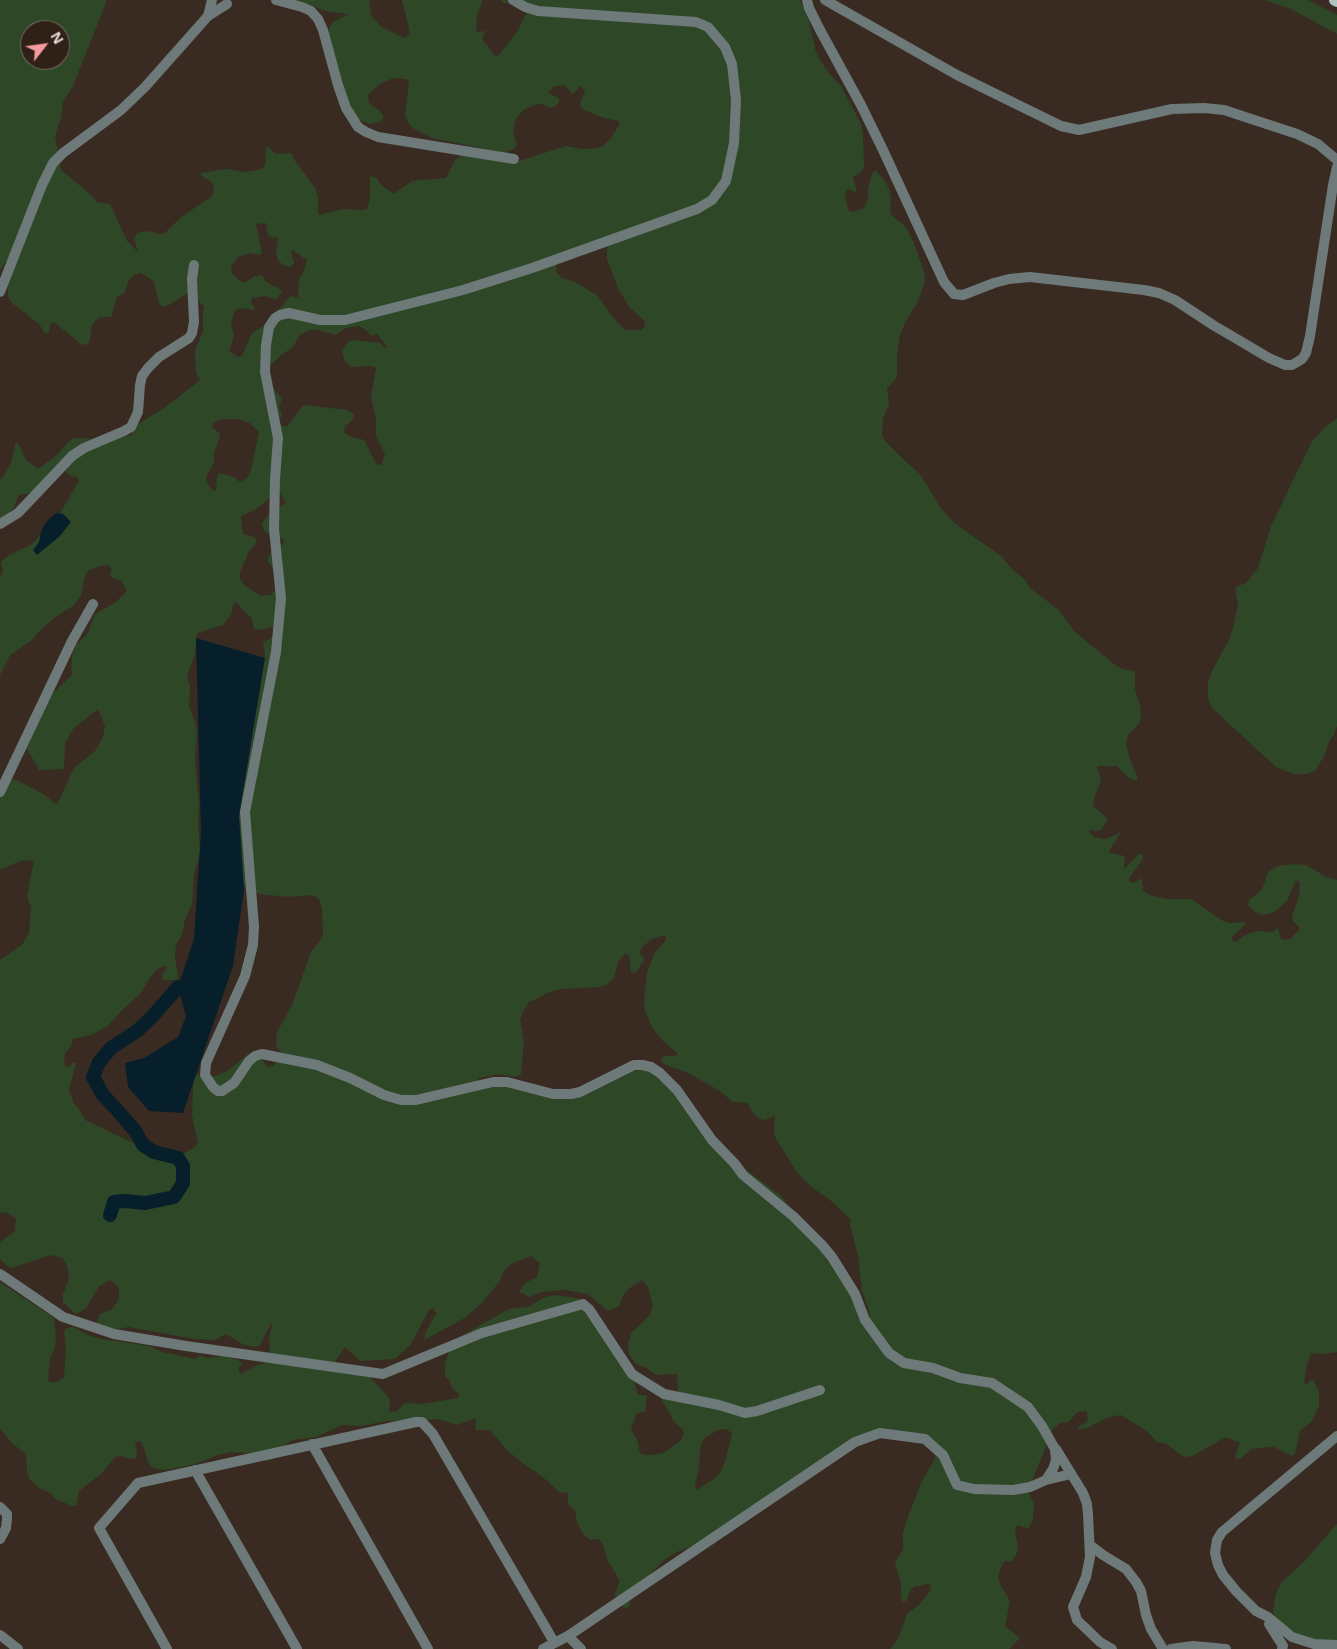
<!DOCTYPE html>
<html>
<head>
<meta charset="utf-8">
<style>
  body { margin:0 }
  #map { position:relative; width:1337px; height:1649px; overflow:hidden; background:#392b21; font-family:"Open Sans",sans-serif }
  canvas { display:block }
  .north { position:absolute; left:20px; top:20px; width:50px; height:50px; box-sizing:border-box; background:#2f2117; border:1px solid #786c63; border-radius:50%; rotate:60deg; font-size:14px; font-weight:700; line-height:20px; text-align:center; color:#e6dcd6 }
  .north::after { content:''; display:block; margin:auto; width:18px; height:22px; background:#f49b9f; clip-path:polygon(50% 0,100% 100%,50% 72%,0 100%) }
</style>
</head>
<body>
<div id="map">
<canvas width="1337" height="1649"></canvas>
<div class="north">N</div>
</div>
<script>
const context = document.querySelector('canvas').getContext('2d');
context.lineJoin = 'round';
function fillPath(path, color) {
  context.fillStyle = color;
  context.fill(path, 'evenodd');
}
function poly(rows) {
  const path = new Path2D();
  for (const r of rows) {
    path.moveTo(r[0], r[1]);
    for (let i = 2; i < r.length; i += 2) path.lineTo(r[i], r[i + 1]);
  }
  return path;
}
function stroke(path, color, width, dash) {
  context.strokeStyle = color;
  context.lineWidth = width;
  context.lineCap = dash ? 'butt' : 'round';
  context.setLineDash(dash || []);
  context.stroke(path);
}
const green = poly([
  [0,0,107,0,73,86,63,102,61,118,55,136,61,170,90,194,97,202,110,204,127,241,138,252,134,239,137,233,147,231,160,234,165,233,180,218,212,196,214,190,213,184,209,180,201,176,201,173,228,169,245,172,262,169,266,163,265,152,267,146,276,154,291,153,295,161,315,188,318,197,318,213,319,215,343,209,362,210,367,209,370,199,370,176,377,178,380,184,394,194,412,181,446,178,455,160,462,155,494,154,487,149,432,138,411,127,405,116,409,82,406,79,393,78,380,84,368,95,369,103,380,111,383,115,383,119,380,122,369,124,353,117,346,108,328,33,329,28,333,22,349,14,326,11,297,0,369,0,371,15,380,26,404,38,409,35,409,28,402,0,482,0,482,3,477,15,476,30,478,32,485,31,482,40,487,45,495,57,498,56,517,32,527,12,517,5,501,2,502,0,800,0,808,16,816,53,828,72,841,86,861,124,863,133,864,166,862,171,853,177,857,193,848,189,845,193,848,210,853,212,864,208,868,198,868,188,872,174,874,171,876,171,885,181,889,189,891,199,890,208,891,215,902,223,907,229,914,243,925,275,924,285,918,301,905,323,900,335,897,355,897,374,895,380,887,388,889,404,883,419,882,436,885,441,905,461,920,474,940,507,954,523,1001,556,1012,569,1024,579,1031,589,1059,610,1074,631,1114,664,1122,669,1135,671,1135,690,1140,705,1141,715,1139,724,1128,735,1126,743,1130,760,1138,778,1136,781,1129,778,1117,766,1097,766,1101,781,1094,798,1093,804,1095,808,1106,817,1107,821,1101,830,1097,831,1090,830,1089,832,1095,837,1103,839,1111,837,1121,832,1109,851,1110,853,1121,855,1125,857,1124,869,1139,854,1143,854,1143,859,1129,878,1129,881,1134,883,1142,878,1143,890,1149,895,1167,899,1191,899,1223,921,1230,923,1245,922,1244,926,1232,937,1232,940,1236,942,1243,936,1256,931,1272,932,1278,928,1281,939,1284,940,1290,939,1299,930,1299,927,1293,921,1292,917,1299,895,1300,883,1298,880,1295,882,1287,901,1273,913,1262,915,1253,910,1248,905,1249,900,1262,890,1268,872,1278,866,1295,864,1306,865,1326,877,1337,880,1337,1352,1322,1354,1311,1353,1306,1368,1304,1383,1307,1384,1311,1380,1314,1381,1319,1393,1319,1406,1312,1421,1300,1431,1295,1454,1292,1456,1274,1447,1267,1447,1252,1449,1241,1458,1236,1459,1235,1456,1240,1443,1226,1437,1192,1456,1184,1457,1167,1444,1157,1442,1147,1431,1121,1415,1109,1417,1087,1428,1078,1430,1079,1426,1087,1422,1088,1417,1086,1411,1077,1412,1069,1422,1060,1423,1053,1429,1032,1481,1026,1487,1034,1504,1033,1519,1028,1529,1019,1525,1016,1526,1015,1535,1018,1544,1017,1553,1011,1562,1006,1561,1003,1563,998,1576,1000,1584,1010,1601,1005,1626,1020,1638,1009,1649,890,1649,898,1639,907,1614,920,1604,930,1591,931,1586,928,1583,919,1586,915,1586,911,1589,906,1601,903,1602,901,1597,901,1583,895,1564,903,1549,903,1534,905,1525,921,1483,935,1458,936,1450,933,1442,882,1436,854,1446,696,1545,679,1551,665,1559,636,1589,631,1598,628,1609,622,1606,616,1599,615,1594,620,1581,607,1559,603,1544,599,1539,590,1540,584,1535,577,1522,575,1510,568,1504,568,1493,559,1492,544,1478,521,1462,505,1448,490,1430,475,1430,476,1424,475,1418,457,1425,439,1419,407,1422,386,1421,361,1426,342,1425,316,1437,293,1440,276,1450,274,1458,269,1461,260,1460,250,1453,232,1452,218,1455,192,1465,164,1470,153,1468,148,1462,142,1442,138,1441,135,1443,137,1453,136,1458,133,1459,120,1456,115,1457,102,1473,79,1491,76,1506,72,1506,54,1498,51,1493,39,1488,30,1480,27,1473,26,1454,12,1443,0,1428,0,1282,54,1318,56,1338,55,1347,50,1359,48,1380,50,1382,58,1382,64,1377,66,1348,64,1332,66,1328,73,1327,90,1336,102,1339,150,1346,162,1352,195,1359,201,1355,206,1358,224,1356,238,1360,242,1363,239,1368,239,1373,241,1374,257,1365,266,1363,270,1348,269,1339,272,1326,272,1322,260,1345,256,1347,244,1345,226,1334,215,1340,194,1339,129,1327,110,1330,96,1325,100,1314,112,1309,119,1299,119,1287,110,1280,99,1286,86,1308,76,1314,63,1302,63,1294,69,1279,67,1265,62,1258,52,1255,47,1256,12,1268,6,1265,0,1259,0,1242,15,1231,16,1219,7,1212,0,1213,0,960,22,945,29,933,31,907,27,896,34,860,20,861,0,870,0,786,4,780,17,780,43,794,57,805,74,768,96,750,103,737,105,726,98,709,73,729,65,743,64,769,39,770,26,747,48,698,73,674,71,670,72,656,76,645,87,634,95,614,116,602,127,591,121,580,112,578,110,574,112,569,107,565,96,567,88,571,85,575,81,596,73,606,61,613,40,630,32,640,10,655,0,675,0,578,3,571,1,563,3,560,9,555,31,545,59,515,79,481,77,477,71,476,62,469,42,487,30,493,19,495,14,507,0,526,0,480,5,474,11,463,16,442,20,447,26,460,38,469,57,455,68,442,74,438,100,439,119,435,131,436,133,428,138,424,166,407,200,380,196,372,195,351,203,331,203,312,204,307,195,297,189,292,169,305,162,307,159,303,154,282,148,277,140,273,135,275,129,280,124,293,117,297,111,317,101,317,95,321,92,326,90,340,87,344,82,345,54,322,50,323,49,333,45,333,39,324,12,303,8,296,7,275,9,257,0,270],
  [30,30,60,30,60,60,30,60],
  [565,85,573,94,581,85,585,92,580,103,582,109,601,117,619,121,620,123,611,138,603,146,597,148,582,149,566,146,513,163,507,159,507,151,514,149,517,145,513,133,515,121,523,110,538,104,543,104,550,108,556,106,559,102,559,99,548,92,555,86],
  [266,223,268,236,278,238,276,253,278,260,283,265,289,267,294,264,294,260,291,254,292,250,307,260,305,268,299,279,298,297,295,298,290,296,268,323,252,333,242,356,238,357,229,351,234,336,231,323,235,310,242,308,255,310,251,301,252,298,265,296,276,300,282,291,280,289,266,282,262,275,255,276,244,283,240,281,232,274,231,267,238,257,249,253,259,255,262,253,256,224],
  [615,233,615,235,607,249,607,259,618,288,630,308,645,321,645,326,641,330,626,330,623,328,608,311,598,296,575,282,562,278,556,272,557,261,609,238],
  [359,326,365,329,372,336,377,333,387,347,384,348,380,343,352,340,346,344,342,351,345,361,351,367,372,366,376,368,371,397,376,420,376,437,385,454,381,465,377,465,364,440,349,436,344,432,345,427,352,420,354,415,347,410,304,405,300,409,288,426,285,427,278,423,278,420,282,415,279,407,282,398,265,380,264,368,273,363,281,355,292,348,300,335,310,330,318,330,336,335,346,328],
  [222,419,238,419,250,423,259,432,251,470,248,477,240,482,234,477,219,473,217,476,216,490,213,491,208,485,206,478,214,462,214,453,220,437,219,433,212,427,213,423],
  [278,489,286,503,267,516,262,524,264,531,285,540,281,547,271,552,268,558,268,562,277,574,278,586,271,595,261,596,245,586,240,579,240,572,249,551,257,542,254,537,243,534,241,516,253,511,263,504],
  [236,602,252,619,254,629,259,630,271,627,276,630,270,639,263,642,265,654,264,658,252,663,230,870,242,885,259,894,288,897,310,895,317,897,320,901,322,909,323,935,320,941,311,952,292,1005,277,1032,276,1045,282,1054,281,1058,273,1066,268,1068,259,1055,254,1052,247,1055,229,1070,219,1075,211,1077,195,1075,193,1086,192,1115,198,1143,195,1147,183,1154,170,1155,146,1149,85,1120,79,1109,74,1104,69,1090,76,1063,73,1063,68,1067,65,1066,64,1062,65,1053,71,1046,73,1039,91,1035,108,1026,121,1011,140,994,151,976,157,969,164,966,167,967,163,974,162,980,176,980,178,978,175,957,176,944,182,935,185,919,192,905,194,875,200,853,198,821,199,806,195,757,197,733,195,721,189,706,190,687,187,676,195,654,197,633,223,625,231,614,234,603],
  [665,935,666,940,654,954,647,973,644,1001,645,1011,653,1029,663,1041,678,1054,675,1056,664,1056,661,1059,662,1062,666,1065,686,1072,720,1091,733,1102,748,1103,753,1113,760,1119,765,1120,775,1115,774,1129,775,1137,796,1171,810,1186,830,1200,852,1221,850,1222,849,1220,858,1256,862,1290,870,1314,869,1319,818,1240,797,1218,782,1197,740,1165,721,1149,661,1074,647,1070,629,1071,560,1099,512,1086,476,1081,480,1078,498,1074,515,1077,521,1074,524,1042,520,1020,524,1010,529,1002,541,997,547,993,561,989,600,987,606,985,614,978,618,962,626,953,629,956,631,971,632,973,636,972,644,960,643,956,639,954,642,947,652,939],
  [531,1256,540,1263,537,1277,525,1283,519,1292,530,1297,541,1292,565,1290,588,1294,608,1311,619,1306,623,1295,632,1286,642,1280,648,1287,653,1306,650,1315,632,1332,628,1343,629,1354,636,1364,647,1368,656,1375,677,1374,678,1393,661,1398,674,1422,682,1428,684,1435,681,1440,664,1453,652,1455,644,1455,640,1453,637,1440,631,1430,636,1414,645,1411,647,1396,645,1395,638,1395,633,1376,590,1306,581,1299,556,1295,545,1297,528,1307,509,1309,463,1335,449,1352,445,1363,445,1377,449,1379,453,1390,459,1394,458,1398,422,1404,405,1403,397,1411,390,1412,389,1410,390,1403,389,1398,370,1377,340,1366,335,1361,345,1347,360,1361,395,1359,411,1344,429,1310,433,1308,437,1315,435,1315,425,1334,424,1340,463,1319,483,1302,499,1282,504,1271,513,1263],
  [726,1429,732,1433,725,1462,720,1473,714,1479,698,1489,696,1489,695,1485,698,1473,701,1443,706,1437,718,1430],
  [1265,0,1308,0,1337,15,1337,34,1291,9],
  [1337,418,1337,726,1334,734,1330,740,1324,756,1315,771,1307,774,1294,774,1276,767,1212,708,1208,698,1208,683,1212,671,1230,638,1234,624,1238,605,1235,587,1246,583,1258,568,1271,526,1312,441,1323,429],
  [1337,1524,1337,1645,1316,1642,1295,1633,1277,1623,1273,1611,1276,1593,1281,1583,1304,1562]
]);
const water = poly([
  [56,513,63,514,71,522,60,536,37,555,33,550,39,542,41,532,45,523],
  [196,638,265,658,239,816,244,890,233,966,183,1113,149,1111,128,1087,125,1063,144,1058,178,1037,186,1016,178,987,194,939,201,832]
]);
const river = poly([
  [110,1215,114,1202,125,1201,145,1203,174,1197,183,1183,183,1166,178,1158,154,1152,143,1145,136,1132,118,1111,103,1095,93,1077,99,1062,111,1048,137,1031,152,1017,178,987]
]);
const minor = poly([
  [276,0,302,7,311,11,318,19,323,30,338,85,346,108,358,127,366,132,378,137,514,159],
  [513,0,525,7,538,11,696,22,708,27,725,47,732,64,736,100,734,143,726,181,712,200,697,209,532,268,463,290,345,320,320,320,289,313,280,315,275,318,269,327,266,345,265,372,278,438,275,479,274,529,281,598,276,652,245,812,254,927,253,945,245,976,206,1063,205,1075,213,1087,218,1091,222,1091,234,1083,249,1061,255,1056,262,1054,317,1065,350,1078,384,1095,401,1100,416,1100,493,1082,507,1082,553,1094,571,1094,580,1092,634,1065,642,1065,651,1067,660,1073,677,1090,712,1140,735,1164,743,1175,793,1216,822,1245,832,1257,855,1294,865,1320,889,1353,904,1363,933,1368,960,1378,992,1383,1028,1407,1042,1426,1055,1449,1056,1460,1053,1469,1046,1480,1030,1487,1013,1490,974,1489,957,1485,943,1455,925,1439,880,1433,855,1442,568,1636],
  [807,0,809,8,820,30,861,105,883,150,944,282,954,294,963,295,994,283,1009,279,1030,277,1144,290,1159,293,1175,300,1213,325,1269,358,1285,365,1292,365,1302,359,1306,353,1310,336,1333,185,1337,167],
  [825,0,957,75,1061,126,1079,130,1172,109,1204,108,1224,110,1297,134,1318,144,1337,160],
  [208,16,212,0],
  [0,292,42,185,53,163,63,153,121,110,145,87,208,16,227,4],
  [0,524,18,513,72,456,84,448,124,431,131,427,138,412,140,385,142,376,148,368,159,357,189,338,192,333,194,322,192,279,194,265],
  [0,792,72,641,93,604],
  [0,1274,63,1317,114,1334,186,1346,383,1374,482,1333,583,1304,589,1309,632,1374,664,1394,719,1405,745,1413,757,1411,820,1390],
  [1337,1436,1222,1532,1217,1540,1215,1553,1218,1565,1223,1575,1236,1591,1256,1611,1268,1617,1292,1637,1314,1644,1337,1645],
  [312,1444,428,1649],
  [1056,1449,1083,1493,1087,1504,1088,1514,1090,1557,1086,1577,1073,1607,1077,1620,1100,1642,1112,1649],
  [195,1470,297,1649],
  [1046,1480,1071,1474],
  [0,1507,7,1514,7,1519,6,1528,0,1539],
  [1090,1545,1103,1555,1126,1569,1136,1582,1141,1591,1146,1615,1151,1629,1163,1649],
  [1269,1624,1283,1646,1282,1649],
  [0,1635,18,1649],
  [167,1649,99,1528,138,1483,416,1422,422,1422,433,1434,554,1642],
  [543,1649,568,1636,581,1649],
  [1171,1649,1193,1646,1226,1649]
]);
const major = poly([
  [1335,0,1337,1]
]);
fillPath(green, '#2e4827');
fillPath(water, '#061f2b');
stroke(river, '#061f2b', 14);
stroke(minor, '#6e7979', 10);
stroke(major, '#adc3c3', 12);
</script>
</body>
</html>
